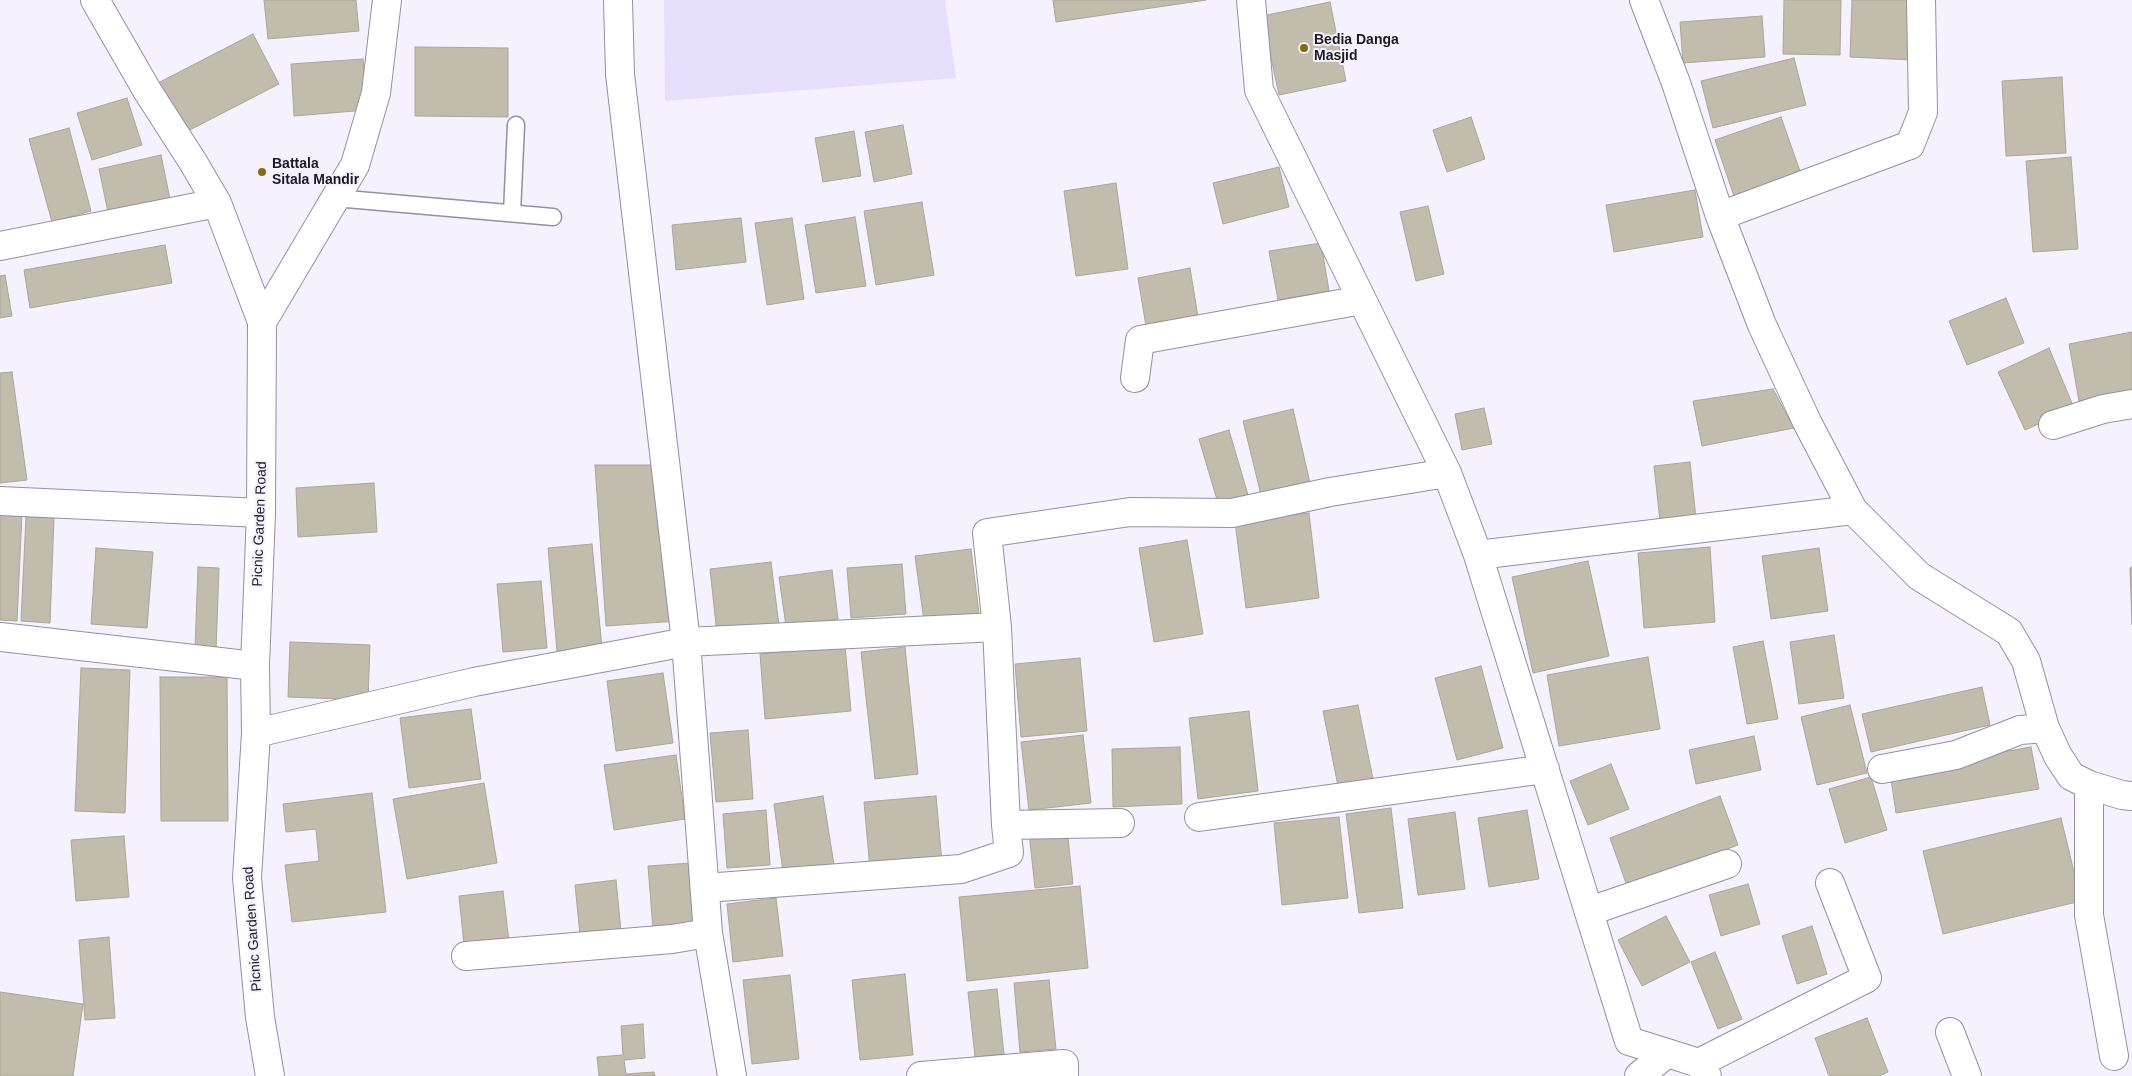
<!DOCTYPE html>
<html>
<head>
<meta charset="utf-8">
<style>
  body { margin:0 }
  canvas { display:block; background:#f5f1fe }
</style>
</head>
<body>
<canvas width="2132" height="1076"></canvas>
<script>
const context = document.querySelector('canvas').getContext('2d');
context.lineJoin = 'round';
function fillPath(path, color) {
  context.fillStyle = color;
  context.fill(path, 'evenodd');
}
function poly(rows) {
  const path = new Path2D();
  for (const r of rows) {
    path.moveTo(r[0], r[1]);
    for (let i = 2; i < r.length; i += 2) path.lineTo(r[i], r[i + 1]);
  }
  return path;
}
function stroke(path, color, width, dash) {
  context.strokeStyle = color;
  context.lineWidth = width;
  context.lineCap = dash ? 'butt' : 'round';
  context.setLineDash(dash || []);
  context.stroke(path);
}
function drawText(font, color, halo, rows, align = 'center') {
  context.font = font + ' Helvetica,sans-serif';
  context.lineWidth = 4;
  context.setLineDash([]);
  context.textBaseline = 'middle';
  context.strokeStyle = halo;
  context.fillStyle = color;
  for (const [text, x, y, turn = 0] of rows) {
    context.save();
    context.translate(x, y);
    context.rotate((+turn || 0) * Math.PI / 180);
    context.textAlign = isNaN(turn) ? turn : align;
    if (halo) context.strokeText(text, 0, 0);
    context.fillText(text, 0, 0);
    context.restore();
  }
}
const green = poly([
  [664,0,945,0,956,78,665,101]
]);
const building = poly([
  [264,0,356,0,359,31,268,39,264,0],
  [1053,0,1206,0,1056,22,1053,0],
  [1784,0,1841,0,1840,55,1783,54,1784,0],
  [1852,0,1915,0,1912,60,1850,57,1852,0],
  [1330,2,1346,81,1279,95,1262,16,1330,2],
  [1762,16,1765,57,1683,63,1680,22,1762,16],
  [253,34,279,84,182,134,156,84,253,34],
  [415,47,508,48,508,117,415,116,415,47],
  [1794,58,1806,105,1713,128,1701,81,1794,58],
  [363,59,367,110,294,116,291,64,363,59],
  [2062,77,2066,153,2006,156,2002,81,2062,77],
  [127,98,142,145,92,160,77,113,127,98],
  [1471,117,1485,159,1447,172,1433,130,1471,117],
  [1781,117,1801,174,1734,196,1715,140,1781,117],
  [903,125,912,174,874,182,865,132,903,125],
  [69,128,91,211,52,222,29,139,69,128],
  [854,131,861,176,823,182,815,138,854,131],
  [161,155,171,204,109,217,99,169,161,155],
  [2071,157,2078,249,2033,252,2026,161,2071,157],
  [1279,167,1289,207,1223,224,1213,183,1279,167],
  [1116,183,1128,269,1076,276,1064,191,1116,183],
  [1695,190,1703,237,1614,252,1606,205,1695,190],
  [922,202,934,275,876,285,864,211,922,202],
  [1428,206,1444,274,1416,281,1400,212,1428,206],
  [855,217,866,286,816,293,805,225,855,217],
  [741,218,746,262,676,270,672,225,741,218],
  [792,218,804,299,767,305,755,223,792,218],
  [1321,243,1329,291,1278,300,1269,251,1321,243],
  [165,245,172,283,30,308,24,270,165,245],
  [1190,268,1199,323,1147,332,1138,278,1190,268],
  [5,275,12,316,0,318,0,276,5,275],
  [2006,298,2024,343,1967,365,1949,321,2006,298],
  [2132,332,2132,391,2079,401,2069,344,2132,332],
  [2049,348,2074,408,2025,430,1998,372,2049,348],
  [12,372,27,480,0,483,0,373,12,372],
  [1773,389,1794,428,1702,446,1693,401,1773,389],
  [1484,408,1492,444,1462,450,1455,414,1484,408],
  [1293,409,1310,483,1261,495,1243,421,1293,409],
  [1229,430,1248,495,1218,503,1199,439,1229,430],
  [1690,462,1696,518,1660,521,1654,466,1690,462],
  [595,465,657,465,677,621,606,626,595,465],
  [374,483,377,532,298,537,296,488,374,483],
  [0,512,22,514,17,621,0,620,0,512],
  [1309,513,1319,598,1246,608,1235,522,1309,513],
  [26,516,54,518,50,623,21,621,26,516],
  [1187,540,1203,634,1154,642,1139,548,1187,540],
  [592,544,602,648,557,651,548,548,592,544],
  [1710,547,1715,622,1644,628,1638,553,1710,547],
  [96,548,153,552,147,628,91,624,96,548],
  [1819,548,1828,611,1771,619,1762,556,1819,548],
  [971,549,979,614,924,621,915,556,971,549],
  [1588,561,1609,656,1533,673,1512,577,1588,561],
  [771,562,779,626,717,634,710,569,771,562],
  [902,564,906,614,851,618,847,568,902,564],
  [198,567,219,568,216,650,195,649,198,567],
  [2132,567,2132,625,2130,568,2132,567],
  [832,570,838,619,786,626,779,577,832,570],
  [541,581,547,648,503,652,497,584,541,581],
  [1834,635,1844,698,1799,704,1790,642,1834,635],
  [1763,641,1778,719,1747,724,1733,647,1763,641],
  [290,642,370,645,368,700,288,697,290,642],
  [845,646,851,711,765,719,760,654,845,646],
  [905,647,918,774,875,779,861,652,905,647],
  [1648,657,1660,729,1559,746,1547,675,1648,657],
  [1080,658,1087,731,1021,737,1015,664,1080,658],
  [1481,666,1503,748,1457,760,1435,678,1481,666],
  [81,668,130,670,125,813,75,811,81,668],
  [663,673,673,743,616,751,607,681,663,673],
  [160,677,227,677,228,821,161,821,160,677],
  [1982,687,1990,725,1871,752,1862,714,1982,687],
  [1358,705,1374,784,1339,791,1323,711,1358,705],
  [1850,705,1867,773,1817,785,1801,717,1850,705],
  [471,709,481,779,409,788,400,718,471,709],
  [1249,711,1258,791,1198,799,1189,718,1249,711],
  [748,730,753,799,716,802,710,733,748,730],
  [1083,735,1091,803,1029,810,1021,742,1083,735],
  [1754,736,1761,770,1696,784,1689,750,1754,736],
  [1180,747,1182,804,1113,807,1112,749,1180,747],
  [2031,747,2039,789,1896,813,1890,772,2031,747],
  [676,755,685,819,614,830,604,765,676,755],
  [1611,764,1629,809,1588,825,1570,781,1611,764],
  [1871,777,1887,830,1845,843,1829,789,1871,777],
  [484,783,497,863,407,879,393,799,484,783],
  [372,793,386,912,292,922,285,865,319,861,316,829,286,832,283,804,372,793],
  [823,796,834,865,783,872,774,804,823,796],
  [936,796,942,863,870,869,864,802,936,796],
  [1720,796,1738,845,1627,886,1610,838,1720,796],
  [1391,808,1403,908,1359,913,1346,814,1391,808],
  [766,810,770,865,727,868,723,814,766,810],
  [1527,810,1539,879,1489,887,1478,818,1527,810],
  [1455,812,1465,889,1418,895,1408,819,1455,812],
  [1339,817,1348,898,1282,905,1274,823,1339,817],
  [2061,818,2081,901,1943,934,1923,851,2061,818],
  [1067,829,1073,884,1035,888,1029,833,1067,829],
  [124,836,129,897,76,901,71,840,124,836],
  [691,863,696,926,653,929,648,866,691,863],
  [616,880,621,931,580,935,575,885,616,880],
  [1748,884,1760,924,1721,936,1709,895,1748,884],
  [1080,886,1088,968,967,981,959,897,1080,886],
  [503,891,510,950,465,955,459,896,503,891],
  [776,898,783,956,733,962,727,904,776,898],
  [1666,916,1690,962,1642,986,1618,940,1666,916],
  [1812,926,1827,974,1797,984,1782,936,1812,926],
  [109,937,115,1018,85,1020,79,940,109,937],
  [1715,952,1742,1019,1718,1029,1691,962,1715,952],
  [905,974,913,1055,860,1060,852,980,905,974],
  [790,975,799,1059,752,1064,743,980,790,975],
  [1049,980,1056,1049,1020,1052,1014,983,1049,980],
  [997,989,1004,1054,975,1057,968,992,997,989],
  [0,992,83,1004,73,1076,0,1076,0,992],
  [1867,1018,1888,1072,1879,1076,1829,1076,1815,1038,1867,1018],
  [643,1024,645,1058,624,1060,626,1074,654,1072,655,1076,599,1076,597,1057,623,1055,621,1026,643,1024]
]);
const service = poly([
  [335,198,553,217],
  [512,213,516,125]
]);
const minor = poly([
  [95,0,148,92,193,162,217,203,262,322],
  [618,0,620,74,686,642,708,933,732,1076],
  [1251,0,1259,90,1447,473,1478,555,1853,510],
  [1644,0,1676,83,1720,216,1762,325,1807,422,1853,510,1919,576,2009,632,2026,661,2045,728,2058,756,2071,776,2089,785,2122,795,2132,796],
  [1720,216,1910,145,1923,112,1921,0],
  [0,246,217,203],
  [1135,378,1140,340,1362,300],
  [2053,425,2103,409,2132,404],
  [0,501,261,513],
  [1478,555,1629,1041,1699,1063,1707,1076],
  [0,637,255,666],
  [256,733,474,682,686,642,997,627,987,533,1130,512,1232,513,1330,492,1447,473],
  [1882,769,1956,755,2020,730,2045,728],
  [2089,785,2089,915,2114,1056],
  [1199,817,1545,769],
  [1006,825,1120,823],
  [705,888,961,869,1009,853,1006,825,997,627],
  [1590,911,1727,864],
  [466,956,672,939,708,933],
  [1950,1032,1967,1076],
  [1699,1063,1867,978,1830,883],
  [921,1076,1064,1064,1064,1076],
  [1639,1076,1666,1054]
]);
const secondary = poly([
  [270,1076,260,1017,247,878,256,733,255,666,261,513,262,322,355,165,376,93,387,0]
]);
const markers = [
  [1304,48,5,"#856c08"],
  [262,172,5,"#856c08"]
];
const poiNames = [
  ["Bedia Danga",1314,40],
  ["Masjid",1314,56],
  ["Battala",272,164],
  ["Sitala Mandir",272,180]
];
const streetNames = [
  ["Picnic Garden Road",260,524,-88],
  ["Picnic Garden Road",253,929,-94]
];
fillPath(green, '#e6defb');
fillPath(building, '#c1bcac');
stroke(building, '#aba697', 1);
stroke(service, '#94909f', 19);
stroke(minor, '#94909f', 30);
stroke(secondary, '#94909f', 30);
stroke(service, '#fff', 16);
stroke(minor, '#fff', 28);
stroke(secondary, '#fff', 28);
for (const [x, y, r, color] of markers) {
  const dot = new Path2D();
  dot.arc(x, y, r, 0, 2 * Math.PI);
  context.fillStyle = color;
  context.fill(dot);
  stroke(dot, '#f5f1fe', 2);
}
drawText('bold 14px', '#1c1a20', '#f5f1fe', poiNames, 'left');
drawText('14px', '#1c1a20', '#f5f1fe', streetNames);
</script>
</body>
</html>
